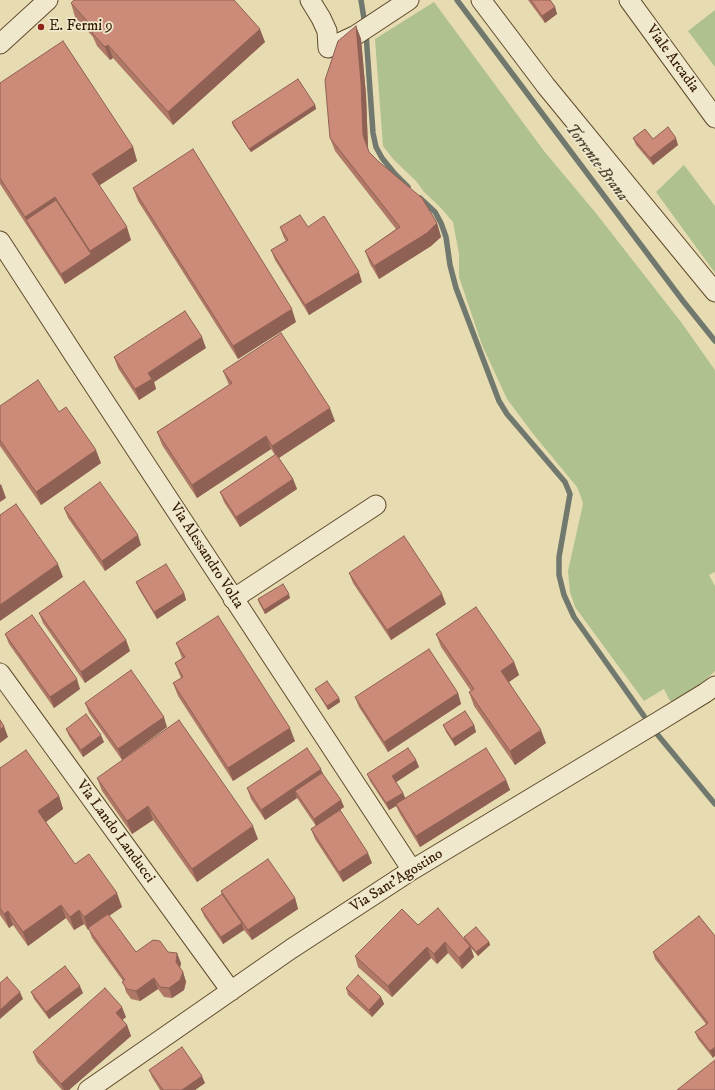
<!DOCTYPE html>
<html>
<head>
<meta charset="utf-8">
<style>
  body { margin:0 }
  canvas { display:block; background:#e6dbb1 }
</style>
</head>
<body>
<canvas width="715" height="1090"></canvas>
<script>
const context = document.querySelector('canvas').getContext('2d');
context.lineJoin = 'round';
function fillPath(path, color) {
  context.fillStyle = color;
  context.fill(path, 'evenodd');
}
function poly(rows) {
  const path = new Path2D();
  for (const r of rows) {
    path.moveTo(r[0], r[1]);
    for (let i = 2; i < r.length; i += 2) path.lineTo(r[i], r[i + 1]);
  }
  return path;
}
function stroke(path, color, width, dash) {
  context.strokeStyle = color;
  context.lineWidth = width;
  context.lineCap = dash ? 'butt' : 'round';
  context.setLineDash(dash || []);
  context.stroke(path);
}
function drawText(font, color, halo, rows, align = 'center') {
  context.font = font + ' "IM FELL DW Pica",serif';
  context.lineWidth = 3.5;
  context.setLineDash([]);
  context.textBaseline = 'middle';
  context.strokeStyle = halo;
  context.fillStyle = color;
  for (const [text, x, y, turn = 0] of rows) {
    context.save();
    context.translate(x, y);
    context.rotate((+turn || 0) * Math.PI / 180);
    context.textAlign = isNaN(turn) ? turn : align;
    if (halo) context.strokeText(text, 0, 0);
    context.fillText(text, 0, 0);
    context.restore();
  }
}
const green = poly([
  [434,2,544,151,595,212,681,322,715,370,715,572,709,575,715,586,715,671,692,693,674,702,670,701,664,689,644,701,575,607,570,592,568,571,583,504,581,497,577,487,534,435,507,399,482,345,459,277,459,254,453,222,440,207,424,192,416,181,394,160,383,146,375,39],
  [715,10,715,67,688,31],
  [684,165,715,206,715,273,656,192]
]);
const stream = poly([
  [361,0,365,25],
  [457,0,683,301,715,341],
  [366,33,373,133,376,147,382,158,395,174,408,187],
  [420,198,435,212,441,223,446,237,450,265,456,288,499,401,507,414,565,482,570,494,559,557,559,575,564,595,574,617,644,716],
  [657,734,715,804]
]);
const minor = poly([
  [310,0,321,18,327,31,328,48,356,35,409,0],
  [481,0,546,86,715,292],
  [629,0,715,118],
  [0,44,48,0],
  [0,241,74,355,412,870],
  [233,599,376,505],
  [0,673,231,991],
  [88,1090,291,949,412,870,661,720,705,693,715,686]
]);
const wall = poly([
  [528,0,550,0,555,7,557,14,545,23],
  [71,3,265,42,173,125,113,58,110,60,97,46,93,37,75,17],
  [356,26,361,39,366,95,368,148,369,152,437,223,441,237,431,246,379,279,370,264,365,251,396,229,335,151,330,138],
  [0,83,133,147,137,161,99,185,131,240,65,284,0,184],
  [315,105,316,109,251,152,233,126,232,122],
  [633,138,653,139,678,145,653,165,636,145],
  [133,188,296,322,238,359,138,201],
  [280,227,308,227,362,282,309,315,275,260,271,250,286,241,284,238],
  [206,348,154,382,156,389,139,400,118,368,114,357],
  [223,371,335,421,279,458,293,479,297,489,240,527,224,502,220,492,275,455,271,449,197,498,162,445,157,432,229,385],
  [0,406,59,412,101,463,41,505,0,446],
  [64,508,141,545,105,571,68,518],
  [349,573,446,604,391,640,353,583],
  [136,582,184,593,186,600,157,619,139,589],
  [290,598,265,614,259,603,258,599],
  [39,613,126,640,130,651,85,683,43,623],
  [5,634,80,689,54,708,9,644],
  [436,634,514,662,519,675,509,682,546,743,515,765,474,706,469,692,471,691,441,647],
  [176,643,295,741,233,781,178,696,173,683,181,678,175,663,182,658],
  [315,689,339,698,340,702,328,710,317,692],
  [458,693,461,704,388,752,359,707,355,697],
  [85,703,167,727,122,760,89,713],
  [443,725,474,725,476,732,455,746,446,732],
  [66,729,104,742,83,757,69,736],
  [416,760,419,767,396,782,403,793,405,798,506,780,510,790,420,847,400,814,396,806,389,810,370,781,367,774],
  [0,768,59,796,63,809,46,822,75,864,122,907,109,915,136,952,168,952,181,963,180,968,183,972,186,982,184,990,172,998,164,997,158,989,140,1001,131,999,126,992,123,981,92,938,89,930,88,930,84,924,74,930,66,918,28,946,13,925,9,928,0,915],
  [322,773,341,800,344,807,340,810,372,863,343,882,315,839,311,829,316,826,297,798,265,820,251,799,247,788],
  [97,778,258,839,197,882,153,820,132,834,102,791],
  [221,891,295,898,298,909,252,940,244,930,223,944,204,916,201,909,222,894],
  [699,916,713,1058,698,1039,695,1032,706,1024,655,959,653,952],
  [418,925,465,939,464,937,489,942,490,945,478,956,471,948,474,957,462,969,448,953,437,964,431,958,392,997,358,967,355,956],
  [346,988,381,997,384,1004,372,1017,348,995],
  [31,992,83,993,49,1019,34,999],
  [126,1017,122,1020,127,1025,131,1036,69,1090,62,1090,37,1062,33,1052],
  [149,1070,205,1083,195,1090,160,1090,152,1077]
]);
const shadedWall = poly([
  [555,7,557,14,545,23,542,16],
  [356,26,361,39,366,95,368,148,363,135],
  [260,29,265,42,173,125,168,112],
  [108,45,113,58,110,60,105,47],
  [315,105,316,109,251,152,249,149],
  [676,138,678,145,653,165,650,158],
  [133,147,137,161,97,187,92,174],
  [55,197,59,211,26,220,25,217],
  [437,223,441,237,431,246,379,279,374,266],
  [127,227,131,240,94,265,90,251],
  [91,254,94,265,65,284,61,274],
  [359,272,362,282,309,315,305,305],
  [292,309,296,322,238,359,233,346],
  [202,337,206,348,154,382,156,389,139,400,135,389,148,373],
  [330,408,335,421,277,459,272,446],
  [266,436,271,449,197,498,192,485],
  [96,450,101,463,41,505,36,492],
  [293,479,297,489,240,527,236,517],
  [1,484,6,498,0,502,0,485],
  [138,535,141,545,105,571,102,561],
  [58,564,63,577,0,621,0,605],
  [184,593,186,600,157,619,154,612],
  [289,594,290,598,265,614,264,610],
  [442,594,446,604,391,640,387,630],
  [126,640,130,651,85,683,81,672],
  [514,662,519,675,506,684,501,671],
  [77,679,80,689,54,708,50,697],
  [458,693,461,704,388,752,384,742],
  [339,698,340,702,328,710,327,706],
  [164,717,167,727,122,760,118,749],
  [474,725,476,732,455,746,452,739],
  [4,726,8,737,0,743,0,730],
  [290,728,295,741,233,781,228,768],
  [541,730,546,743,515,765,510,751],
  [101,735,104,742,83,757,81,750],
  [416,760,419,767,395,783,392,776],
  [321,769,325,780,295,791,297,798,265,820,261,810],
  [506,780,510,790,420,847,416,836],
  [403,793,406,800,396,804,396,806,389,810,386,803],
  [59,796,63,809,43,824,38,811],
  [341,800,344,807,316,826,314,819],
  [148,806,153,820,132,834,127,821],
  [253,826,258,839,197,882,192,869],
  [368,853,372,863,343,882,339,872],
  [117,893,122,907,89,930,88,928,88,930,84,917],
  [295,898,298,909,252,940,248,930],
  [61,905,66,918,28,946,23,932],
  [79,910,84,924,74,930,70,917],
  [8,911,13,925,9,928,4,914],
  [242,923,244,930,223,944,221,937],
  [445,942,448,953,437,964,434,954],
  [489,942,490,945,478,956,476,952],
  [470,946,474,957,462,969,459,958],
  [427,947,431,958,392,997,388,986],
  [177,953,181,963,179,972,176,962],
  [183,972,186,982,184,990,172,998,169,988],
  [154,978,158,989,140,1001,136,991],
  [80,986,83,993,49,1019,46,1012],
  [20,992,23,999,0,1019,0,1010],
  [381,997,384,1004,372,1017,369,1010],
  [122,1007,126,1017,119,1023,116,1013],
  [127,1025,131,1036,69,1090,64,1090,61,1084],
  [715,1047,715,1056,713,1058,710,1051],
  [202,1076,205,1083,195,1090,182,1090]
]);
const building = poly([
  [74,0,234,0,260,29,168,112,108,45,105,47,92,33,95,30,71,3,74,0],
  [531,0,550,0,555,7,542,16,531,0],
  [356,26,361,82,363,135,369,152,378,161,422,198,437,223,427,233,374,266,365,251,400,227,330,138,325,80,338,41,356,26],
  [63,41,133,147,92,174,127,227,90,251,55,197,25,217,0,178,0,83,63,41],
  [298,79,315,105,249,149,232,122,298,79],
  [668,127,676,138,650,158,633,138,645,129,653,139,668,127],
  [193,149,292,309,233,346,133,188,193,149],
  [56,200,91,254,61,274,26,220,56,200],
  [300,215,308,227,324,216,359,272,305,305,271,250,288,240,280,227,300,215],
  [185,311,202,337,148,373,152,379,135,389,114,357,185,311],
  [281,333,330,408,272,446,266,436,192,485,157,432,232,383,223,371,281,333],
  [38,380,59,412,66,407,96,450,36,492,0,440,0,406,38,380],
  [276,454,293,479,236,517,220,492,276,454],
  [100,482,138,535,102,561,64,508,100,482],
  [16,504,58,564,0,605,0,515,16,504],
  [404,536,442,594,387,630,349,573,404,536],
  [166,564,184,593,154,612,136,582,166,564],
  [84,581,126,640,81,672,39,613,84,581],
  [283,584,289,594,264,610,258,599,283,584],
  [476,607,514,662,501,671,541,730,510,751,469,692,474,689,436,634,476,607],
  [32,615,77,679,50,697,5,634,32,615],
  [218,616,290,728,228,768,173,683,183,677,175,663,185,657,176,643,218,616],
  [429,649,458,693,384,742,355,697,429,649],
  [131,670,164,717,118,749,85,703,131,670],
  [327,681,339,698,327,706,315,689,327,681],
  [465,711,474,725,452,739,443,725,465,711],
  [86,714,101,735,81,750,66,729,86,714],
  [0,720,4,726,0,730,0,720],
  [179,720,253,826,192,869,148,806,127,821,97,778,179,720],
  [307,748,321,769,261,810,247,788,307,748],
  [408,748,416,760,392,776,403,793,386,803,367,774,408,748],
  [486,748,506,780,416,836,396,804,486,748],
  [26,750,59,796,38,811,75,864,89,854,117,893,84,917,79,910,70,917,61,905,23,932,8,911,4,914,0,908,0,768,26,750],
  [322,773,341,800,314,819,295,791,322,773],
  [340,810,368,853,339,872,311,829,340,810],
  [268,859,295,898,248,930,221,891,268,859],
  [222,894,242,923,221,937,201,909,222,894],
  [438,908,470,946,459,958,445,942,434,954,427,947,388,986,355,956,402,909,418,925,438,908],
  [108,914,136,952,153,940,160,941,168,952,177,953,176,962,183,972,180,980,169,988,160,987,154,978,136,991,127,989,122,982,125,980,88,928,108,914],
  [699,916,715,936,715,1047,710,1051,695,1032,708,1023,653,952,699,916],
  [476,927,489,942,476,952,464,937,476,927],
  [65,966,80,986,46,1012,31,992,65,966],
  [358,975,381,997,369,1010,346,988,358,975],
  [7,977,20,992,0,1010,0,983,7,977],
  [105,988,122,1007,116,1013,127,1025,61,1084,33,1052,105,988],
  [182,1047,202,1076,182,1090,163,1090,149,1070,182,1047],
  [715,1060,715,1090,677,1090,715,1060]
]);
const markers = [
  [41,27,4,"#8f2418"]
];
const poiNames = [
  ["E. Fermi 9",49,27]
];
const streetNames = [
  ["Viale Arcadia",672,59,54],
  ["Via Alessandro Volta",206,556,57],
  ["Via Lando Landucci",115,832,54],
  ["Via Sant'Agostino",397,881,-32]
];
const waterNames = [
  ["Torrente Brana",596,163,53]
];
fillPath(green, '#b0c190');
stroke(stream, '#71796e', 5.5);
stroke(minor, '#604a2c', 21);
stroke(minor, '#efe8cc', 19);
fillPath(wall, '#af7867');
fillPath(shadedWall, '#8f6154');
fillPath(building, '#cc8b78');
stroke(building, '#8f6154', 1);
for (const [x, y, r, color] of markers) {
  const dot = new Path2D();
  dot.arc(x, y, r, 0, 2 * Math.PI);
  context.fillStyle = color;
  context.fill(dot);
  stroke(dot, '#efe8cc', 1.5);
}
drawText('15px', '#331a00', '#efe8cc', poiNames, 'left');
drawText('15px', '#331a00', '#efe8cc', streetNames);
drawText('italic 16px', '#524937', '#efe8cc', waterNames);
</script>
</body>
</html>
